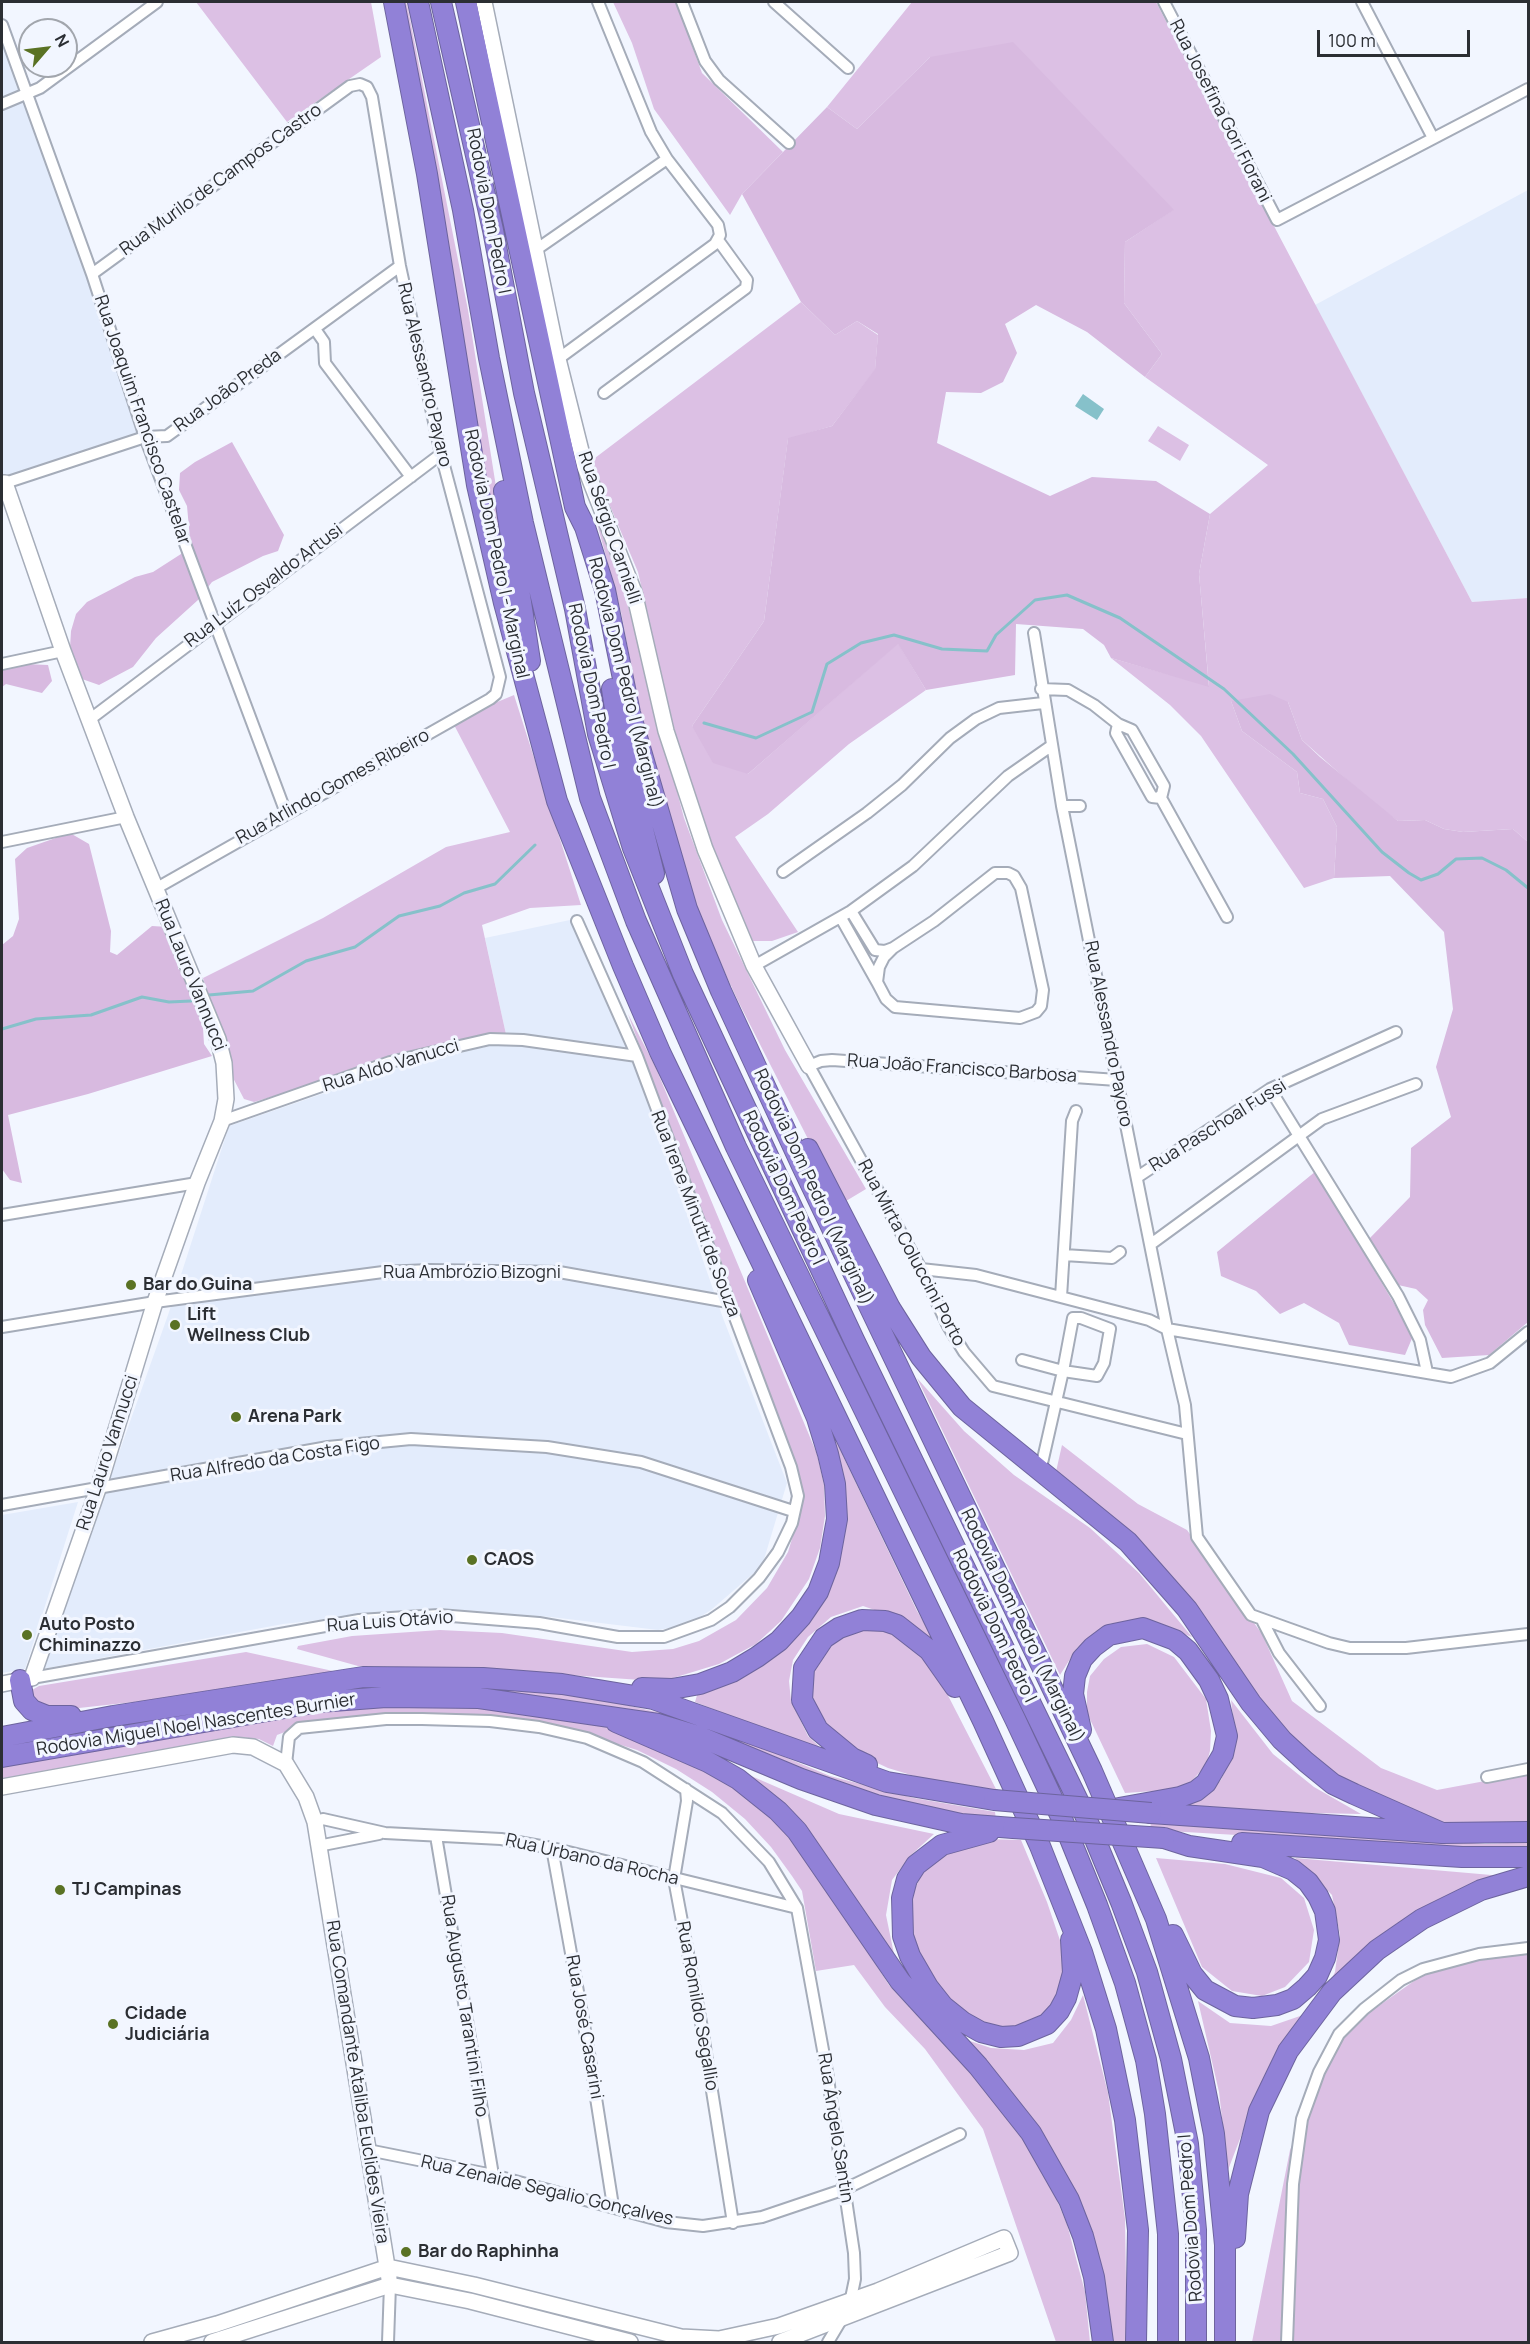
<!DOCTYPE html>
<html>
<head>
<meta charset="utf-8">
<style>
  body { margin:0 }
  #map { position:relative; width:1530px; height:2344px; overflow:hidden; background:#f2f6ff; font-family:Manrope,sans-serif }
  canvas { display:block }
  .frame { position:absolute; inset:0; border:3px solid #2b2e33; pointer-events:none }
  .north { position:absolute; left:18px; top:18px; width:60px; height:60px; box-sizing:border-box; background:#f2f6ff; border:2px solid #a2a6ad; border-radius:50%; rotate:62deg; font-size:16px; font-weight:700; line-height:24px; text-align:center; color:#2b2e33 }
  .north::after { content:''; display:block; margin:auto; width:21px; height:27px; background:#5a7224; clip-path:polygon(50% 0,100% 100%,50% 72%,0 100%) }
  .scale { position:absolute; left:1317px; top:30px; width:153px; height:27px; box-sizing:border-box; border:3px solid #2b2e33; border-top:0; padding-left:8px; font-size:18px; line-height:21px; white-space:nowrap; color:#2b2e33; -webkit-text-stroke:4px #f2f6ff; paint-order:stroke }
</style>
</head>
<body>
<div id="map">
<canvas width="1530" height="2344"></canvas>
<div class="frame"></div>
<div class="north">N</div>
<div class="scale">100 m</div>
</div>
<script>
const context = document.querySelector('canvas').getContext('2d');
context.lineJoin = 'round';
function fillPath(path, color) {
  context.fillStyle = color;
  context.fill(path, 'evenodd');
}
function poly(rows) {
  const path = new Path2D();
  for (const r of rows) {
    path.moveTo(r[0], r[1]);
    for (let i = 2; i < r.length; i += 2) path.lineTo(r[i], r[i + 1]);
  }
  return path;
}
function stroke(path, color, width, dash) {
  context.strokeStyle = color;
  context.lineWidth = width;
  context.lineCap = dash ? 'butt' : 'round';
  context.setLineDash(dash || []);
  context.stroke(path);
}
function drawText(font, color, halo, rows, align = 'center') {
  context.font = font + ' Manrope,sans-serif';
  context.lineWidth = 6;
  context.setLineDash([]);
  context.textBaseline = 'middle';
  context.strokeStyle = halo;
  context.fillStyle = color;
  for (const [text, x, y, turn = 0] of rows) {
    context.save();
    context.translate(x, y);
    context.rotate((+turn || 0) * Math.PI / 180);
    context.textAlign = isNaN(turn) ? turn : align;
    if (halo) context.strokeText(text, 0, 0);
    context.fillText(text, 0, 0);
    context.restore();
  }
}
const built = poly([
  [2,29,145,437,2,482],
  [1528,190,1528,598,1472,602,1315,305],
  [570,920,635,1064,723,1318,787,1483,762,1566,711,1610,687,1625,658,1630,551,1617,423,1609,283,1624,42,1669,168,1315,229,1126,406,1065,489,1046,507,1039,485,938],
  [78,1502,25,1669,2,1673,2,1515]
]);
const green = poly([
  [196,2,371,2,381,57,287,122],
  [400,2,406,2,408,9,468,310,503,531,496,533,469,403],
  [613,2,676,2,702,73,783,152,742,194,730,215,654,109,632,43],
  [912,2,1156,2,1472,602,1528,598,1528,842,1513,829,1463,832,1444,829,1425,820,1398,821,1374,804,1302,740,1288,702,1231,701,1242,731,1297,772,1300,793,1323,799,1337,827,1334,878,1304,888,1201,736,1170,705,1111,658,1209,686,1199,574,1210,514,1268,465,1145,377,1162,354,1124,303,1125,242,1173,210,930,57,857,129,827,107],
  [801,302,835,335,857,321,878,335,875,370,832,426,788,439,764,621,692,726,748,774,898,643,926,690,849,744,768,814,735,837,798,932,772,941,753,941,711,844,685,766,671,717,638,572,591,461],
  [1158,426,1189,445,1180,461,1148,441],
  [597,510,621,579,684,818,722,920,785,1050,866,1189,841,1204,738,1001,696,910,641,718,621,612,595,516],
  [514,695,581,905,530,908,482,925,507,1039,390,1062,254,1102,244,1099,232,1076,203,978,323,918,446,847,510,832,452,721],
  [628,1014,655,1066,817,1454,824,1485,825,1516,820,1548,809,1579,781,1621,756,1644,719,1664,673,1678,641,1680,481,1669,358,1666,297,1649,298,1646,352,1636,440,1630,502,1633,632,1652,673,1649,699,1641,736,1620,767,1588,788,1552,800,1513,800,1487,796,1462,720,1269],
  [917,1378,964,1431,1014,1475,1090,1528,1139,1573,1192,1637,1145,1620,1108,1624,1077,1648,1060,1675],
  [832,1433,917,1611,937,1645,910,1622,863,1606,831,1617,808,1637,793,1660,789,1681,791,1701,808,1736,826,1753,695,1702,698,1692,826,1594,840,1472],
  [1062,1445,1138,1504,1187,1530,1262,1634,1292,1701,1381,1768,1437,1790,1528,1773,1528,1823,1436,1823,1310,1763,1266,1713,1221,1646,1055,1476],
  [856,1627,883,1628,906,1637,937,1674,997,1791,957,1789,888,1768,856,1753,831,1735,808,1701,809,1672,823,1646],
  [1147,1644,1174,1657,1206,1699,1211,1731,1210,1751,1206,1765,1190,1783,1169,1790,1125,1793,1087,1713,1087,1692,1090,1676,1104,1659,1121,1647],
  [246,1652,333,1671,309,1678,216,1693,79,1708,43,1705,33,1699,32,1690,39,1686],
  [379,1681,546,1691,608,1701,670,1715,730,1734,830,1776,914,1798,995,1812,996,1820,932,1811,876,1798,733,1742,480,1694,134,1727,140,1719],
  [1231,1700,1273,1754,1314,1787,1361,1814,1263,1812,1186,1805,1221,1780,1236,1743],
  [460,1701,610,1727,726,1780,770,1816,795,1843,816,1872,889,1985,975,2078,1023,2136,1048,2180,1067,2224,1085,2292,1090,2342,1056,2342,983,2129,925,2049,885,2007,854,1965,816,1971,802,1891,792,1876,771,1847,745,1819,712,1792,676,1769,637,1750,579,1732,498,1718,303,1725,277,1735,273,1746,259,1739,238,1737,2,1781,2,1763,355,1704],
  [749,1775,839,1814,934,1834,910,1856,892,1880,886,1915,895,1959,792,1813],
  [1150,1818,1485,1844,1528,1842,1528,1852,1151,1830],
  [987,1839,1021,1840,1047,1902,1068,1964,1050,2016,1020,2032,991,2031,956,2011,929,1978,912,1940,909,1902,923,1871,947,1852],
  [1156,1858,1225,1864,1281,1878,1304,1898,1314,1930,1309,1962,1285,1987,1262,1996,1232,1991,1202,1967],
  [1295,1858,1503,1876,1328,1986,1335,1972,1340,1935,1332,1895],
  [1528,1949,1528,2342,1252,2342,1290,2150,1339,2034,1438,1964],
  [1083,1995,1108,2093,1125,2219,1127,2342,1108,2342,1092,2240,973,2051,970,2041,991,2048,1024,2050,1053,2043,1071,2020],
  [1198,2001,1230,2023,1271,2026,1303,2015,1248,2118,1228,2170,1219,2092]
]);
const forest = poly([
  [1013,42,1174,210,1125,242,1124,303,1162,354,1145,377,1087,332,1036,305,1005,324,1017,353,1003,382,981,393,946,392,937,443,1050,496,1092,477,1156,481,1210,514,1199,574,1209,687,1111,658,1104,645,1083,629,1016,624,1015,675,926,690,898,644,748,774,713,763,692,726,764,621,788,438,832,426,875,369,878,334,857,321,835,335,801,302,742,194,827,107,857,129,930,57],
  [232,442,284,535,278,551,263,556,212,582,198,600,156,638,133,667,99,685,82,679,70,648,71,631,76,614,87,602,135,577,153,572,181,554,190,539,187,506,179,490,180,473,195,462],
  [2,663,48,665,52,681,42,693,6,684,2,687],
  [1270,694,1288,702,1302,740,1320,757,1398,821,1425,820,1444,829,1463,832,1513,829,1528,842,1528,1322,1489,1355,1442,1358,1425,1325,1423,1310,1428,1300,1416,1289,1398,1285,1369,1239,1410,1197,1411,1148,1451,1117,1436,1067,1453,1009,1444,932,1390,876,1334,878,1337,827,1323,799,1300,793,1297,772,1242,731,1231,701],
  [70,833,89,844,111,931,110,952,117,955,152,926,168,927,180,958,178,969,185,972,202,1012,204,1044,212,1056,88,1094,8,1115,22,1183,10,1180,2,1169,2,945,13,936,19,919,15,859,27,848],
  [1316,1171,1413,1336,1405,1355,1349,1345,1339,1323,1304,1303,1280,1314,1256,1291,1221,1276,1217,1252]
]);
const water = poly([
  [1083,394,1104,409,1097,420,1075,406]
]);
const stream = poly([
  [704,723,756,738,812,712,827,664,861,643,894,635,942,649,987,651,996,635,1035,600,1067,595,1120,618,1224,689,1293,754,1382,852,1409,873,1421,880,1438,874,1456,859,1482,858,1506,870,1528,888],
  [209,995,253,991,306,961,355,947,399,916,440,906,464,893,495,884,535,845],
  [2,1029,36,1019,91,1015,142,997,169,1002,191,1001]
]);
const street = poly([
  [682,2,705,61,719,80,789,143],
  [774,2,848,68],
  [1164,2,1277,220,1528,89],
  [1362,2,1433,138],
  [2,25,92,274,145,437,286,813],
  [2,104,40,88,157,2],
  [537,249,667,159],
  [92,274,350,86,360,84,367,87,372,97,400,266,441,454,500,677,496,694,490,699,155,889],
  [315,329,324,342,325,363,411,477],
  [558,359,715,244,720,235,718,225,667,159,651,132,598,2],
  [604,393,746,288,747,280,718,240],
  [5,483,145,437,167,436,400,266],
  [1034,633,1062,806,1167,1329,1185,1405,1197,1537,1251,1615,1329,1643,1350,1648,1406,1648,1528,1634],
  [2,664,63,651],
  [1041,689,1068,690,1094,705,1118,724,1132,730,1164,786,1161,798,1227,917],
  [89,720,441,454],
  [1118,724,1116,733,1152,797,1161,798],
  [1062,806,1080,806],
  [2,842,126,817],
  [783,872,867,813,902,785,950,738,976,719,999,708,1043,703],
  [995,873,1008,873,1014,876,1021,888,1043,990,1041,1006,1036,1012,1020,1018,895,1007,886,999,877,982,879,967,884,957,893,948,934,921,995,873],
  [851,911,875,950,885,951,893,948],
  [841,918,877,982],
  [754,966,851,911,913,866,1008,776,1051,746],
  [1117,1080,832,1060,821,1061,809,1066,921,1269,948,1326,964,1352,993,1386,1187,1434],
  [1270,1089,1398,1296,1420,1340,1427,1372],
  [222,1121,390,1062,490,1039,523,1040,637,1056],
  [1139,1176,1270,1089,1396,1032],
  [2,1215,197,1183],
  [1151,1244,1322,1119,1416,1084],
  [1064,1255,1112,1258,1120,1252],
  [921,1269,976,1275,1149,1320,1167,1329,1451,1377,1490,1363,1528,1332],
  [1061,1297,1072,1121,1076,1111],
  [1073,1318,1081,1318,1110,1329,1104,1363,1097,1376,1063,1371,1073,1318],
  [2,1327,155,1302,383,1272,430,1270,559,1272,728,1302],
  [1022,1360,1063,1371,1040,1472],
  [2,1505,328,1447,411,1439,547,1447,641,1462,793,1511],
  [1263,1622,1279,1653,1320,1706],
  [32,1678,359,1620,439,1615,539,1623,618,1637,664,1637,711,1620,730,1607,759,1578,778,1552,792,1523,798,1496,791,1467,637,1056,577,921],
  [286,1764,289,1737,299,1728,386,1719,422,1719,490,1721,539,1727,587,1738,643,1762,722,1813,769,1862,797,1908,827,2072,854,2253,855,2279,850,2303],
  [1487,1777,1528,1769],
  [686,1789,687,1801,674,1879,702,2028,733,2223],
  [315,1822,323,1819,385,1833,501,1839,552,1848,797,1908],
  [436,1836,493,2175],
  [318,1846,379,1834],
  [552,1848,588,2047,613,2206],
  [368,2150,493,2175,666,2222,703,2226,762,2217,845,2189,960,2134],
  [388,2342,390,2285],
  [828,2342,843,2317],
  [1287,2342,1293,2184,1302,2119,1319,2072,1339,2034,1364,2009,1401,1980,1423,1969,1479,1954,1528,1948]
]);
const secondary = poly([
  [484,2,558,359,585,467,634,592,666,731,705,849,754,966,809,1066],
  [2,483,5,483,63,651,126,817,218,1039,224,1063,226,1099,222,1121,197,1183,155,1302,99,1486,32,1678,2,1684],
  [2,1787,233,1745,253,1747,286,1764,306,1797,315,1822,390,2285],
  [152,2342,217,2324,388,2267,474,2285,681,2337,719,2339,779,2326,878,2291,1004,2238,1010,2253,780,2342],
  [212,2342,390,2285,470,2301,630,2342]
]);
const highway = poly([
  [394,2,427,174,477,485,504,603,557,801,623,966,660,1052,983,1721,1040,1846,1082,1952,1106,2029,1125,2120,1138,2230,1136,2342],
  [418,2,463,210,489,358,523,523,590,798,636,921,736,1147,1015,1719,1062,1819,1097,1905,1125,1983,1146,2060,1155,2114,1168,2234,1168,2342],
  [441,2,493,230,524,393,575,609,598,734,633,848,683,974,854,1340,1085,1815,1121,1902,1147,1972,1171,2059,1188,2144,1196,2230,1196,2342],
  [466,2,575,507,585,527,605,590,630,713,687,909,721,991,802,1166,1092,1771,1156,1919,1199,2058,1214,2134,1225,2245,1225,2342],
  [504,491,530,661],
  [612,689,618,728,654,874],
  [808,1149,890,1308,921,1357,962,1407,1128,1542,1187,1609,1251,1703,1282,1740,1306,1762,1333,1784,1354,1794,1442,1833],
  [20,1680,24,1701,32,1710,47,1716,71,1716],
  [642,1688,672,1689,700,1684,732,1672,757,1657,779,1641,801,1617,818,1592,829,1563,837,1519,835,1484,828,1454,817,1418,758,1280],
  [616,1722,708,1762,738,1779,778,1811,797,1831,900,1981,978,2066,1031,2133,1069,2200,1083,2236,1094,2277,1103,2342],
  [1081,1730,1073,1694,1075,1676,1082,1659,1093,1647,1109,1635,1143,1628,1175,1640,1188,1651,1209,1680,1218,1699,1227,1736,1223,1754,1206,1783,1196,1791,1180,1797,1119,1808],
  [2,1737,113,1716,363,1677,483,1678,562,1684,653,1699,887,1782,994,1800],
  [2,1757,319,1702,386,1697,479,1698,658,1724,698,1736,801,1779,876,1805,961,1824,1013,1828],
  [867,1765,852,1758,818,1730,802,1700,804,1668,824,1638,839,1628,862,1620,885,1621,897,1625,929,1650,955,1687],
  [1151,1813,1442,1833,1528,1832],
  [989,1832,942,1845,916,1865,907,1879,902,1898,903,1936,910,1956,928,1987,943,2006,963,2022,981,2032,1001,2037,1018,2036,1047,2024,1059,2011,1066,1998,1073,1973,1071,1940],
  [1164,1838,1189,1846,1263,1857,1293,1870,1308,1882,1318,1896,1325,1911,1329,1940,1325,1958,1317,1976,1307,1987,1293,1999,1277,2005,1253,2008,1235,2006,1205,1990,1192,1974,1173,1935],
  [1242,1843,1462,1857,1528,1857],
  [1235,2238,1238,2194,1259,2111,1288,2051,1332,1992,1377,1950,1422,1919,1481,1890,1528,1876]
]);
const highwayBridge = poly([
  [994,1800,1151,1813],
  [1013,1828,1164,1838]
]);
const markers = [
  [131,1285,6,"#5a7224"],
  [175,1325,6,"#5a7224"],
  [236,1417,6,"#5a7224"],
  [472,1560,6,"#5a7224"],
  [27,1635,6,"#5a7224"],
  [60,1890,6,"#5a7224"],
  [113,2024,6,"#5a7224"],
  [406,2252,6,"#5a7224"]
];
const streetNames = [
  ["Rua Josefina Gori Fiorani",1220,111,63],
  ["Rua Murilo de Campos Castro",221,180,-36],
  ["Rodovia Dom Pedro I",488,211,79],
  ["Rua Alessandro Payaro",424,375,77],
  ["Rua João Preda",228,391,-36],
  ["Rua Joaquim Francisco Castelar",142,420,71],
  ["Rua Sérgio Carnielli",609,528,71],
  ["Rodovia Dom Pedro I - Marginal",496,554,78],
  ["Rua Luíz Osvaldo Artusi",264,586,-37],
  ["Rodovia Dom Pedro I (Marginal)",625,683,76],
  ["Rodovia Dom Pedro I",591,686,78],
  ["Rua Arlindo Gomes Ribeiro",333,787,-29],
  ["Rua Lauro Vannucci",190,975,68],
  ["Rua Alessandro Payoro",1108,1034,79],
  ["Rua Aldo Vanucci",391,1066,-17],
  ["Rua João Francisco Barbosa",962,1069,4],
  ["Rua Paschoal Fussi",1218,1126,-32],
  ["Rodovia Dom Pedro I (Marginal)",813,1187,65],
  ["Rodovia Dom Pedro I",783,1188,65],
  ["Rua Irene Minutti de Souza",695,1214,69],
  ["Rua Mirta Coluccini Porto",911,1253,62],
  ["Rua Ambrózio Bizogni",472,1273],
  ["Rua Lauro Vannucci",108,1453,-72],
  ["Rua Alfredo da Costa Figo",275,1460,-9],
  ["Rua Luis Otávio",390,1622,-4],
  ["Rodovia Dom Pedro I",994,1626,64],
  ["Rodovia Dom Pedro I (Marginal)",1022,1626,64],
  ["Rodovia Miguel Noel Nascentes Burnier",196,1725,-9],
  ["Rua Urbano da Rocha",592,1860,13],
  ["Rua Augusto Tarantini Filho",464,2006,81],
  ["Rua Romildo Segallio",697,2006,80],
  ["Rua José Casarini",584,2027,80],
  ["Rua Comandante Ataliba Euclides Vieira",357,2082,81],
  ["Rua Ângelo Santin",835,2128,81],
  ["Rua Zenaide Segalio Gonçalves",547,2191,13],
  ["Rodovia Dom Pedro I",1191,2218,-94]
];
const poiNames = [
  ["Bar do Guina",143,1285],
  ["Lift",187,1315],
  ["Wellness Club",187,1336],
  ["Arena Park",248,1417],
  ["CAOS",484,1560],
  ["Auto Posto",39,1625],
  ["Chiminazzo",39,1646],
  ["TJ Campinas",72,1890],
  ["Cidade",125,2014],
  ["Judiciária",125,2035],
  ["Bar do Raphinha",418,2252]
];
fillPath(built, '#e3ecfc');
fillPath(green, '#dcc0e4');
fillPath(forest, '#d8bae0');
fillPath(water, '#86c1ca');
stroke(stream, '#86c1ca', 3);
stroke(street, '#a5acb9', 14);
stroke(secondary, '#a5acb9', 18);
stroke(highway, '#6d649e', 22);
stroke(street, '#fff', 10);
stroke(secondary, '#fff', 15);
stroke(highway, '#9181d7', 20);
stroke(highwayBridge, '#6d649e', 22, []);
stroke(highwayBridge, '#9181d7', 20);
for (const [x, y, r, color] of markers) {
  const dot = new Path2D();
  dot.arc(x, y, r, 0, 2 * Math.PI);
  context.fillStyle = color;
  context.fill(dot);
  stroke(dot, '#f2f6ff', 2);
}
drawText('18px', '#2b2e33', '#f2f6ff', streetNames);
drawText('bold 18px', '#2b2e33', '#f2f6ff', poiNames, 'left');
</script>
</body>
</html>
